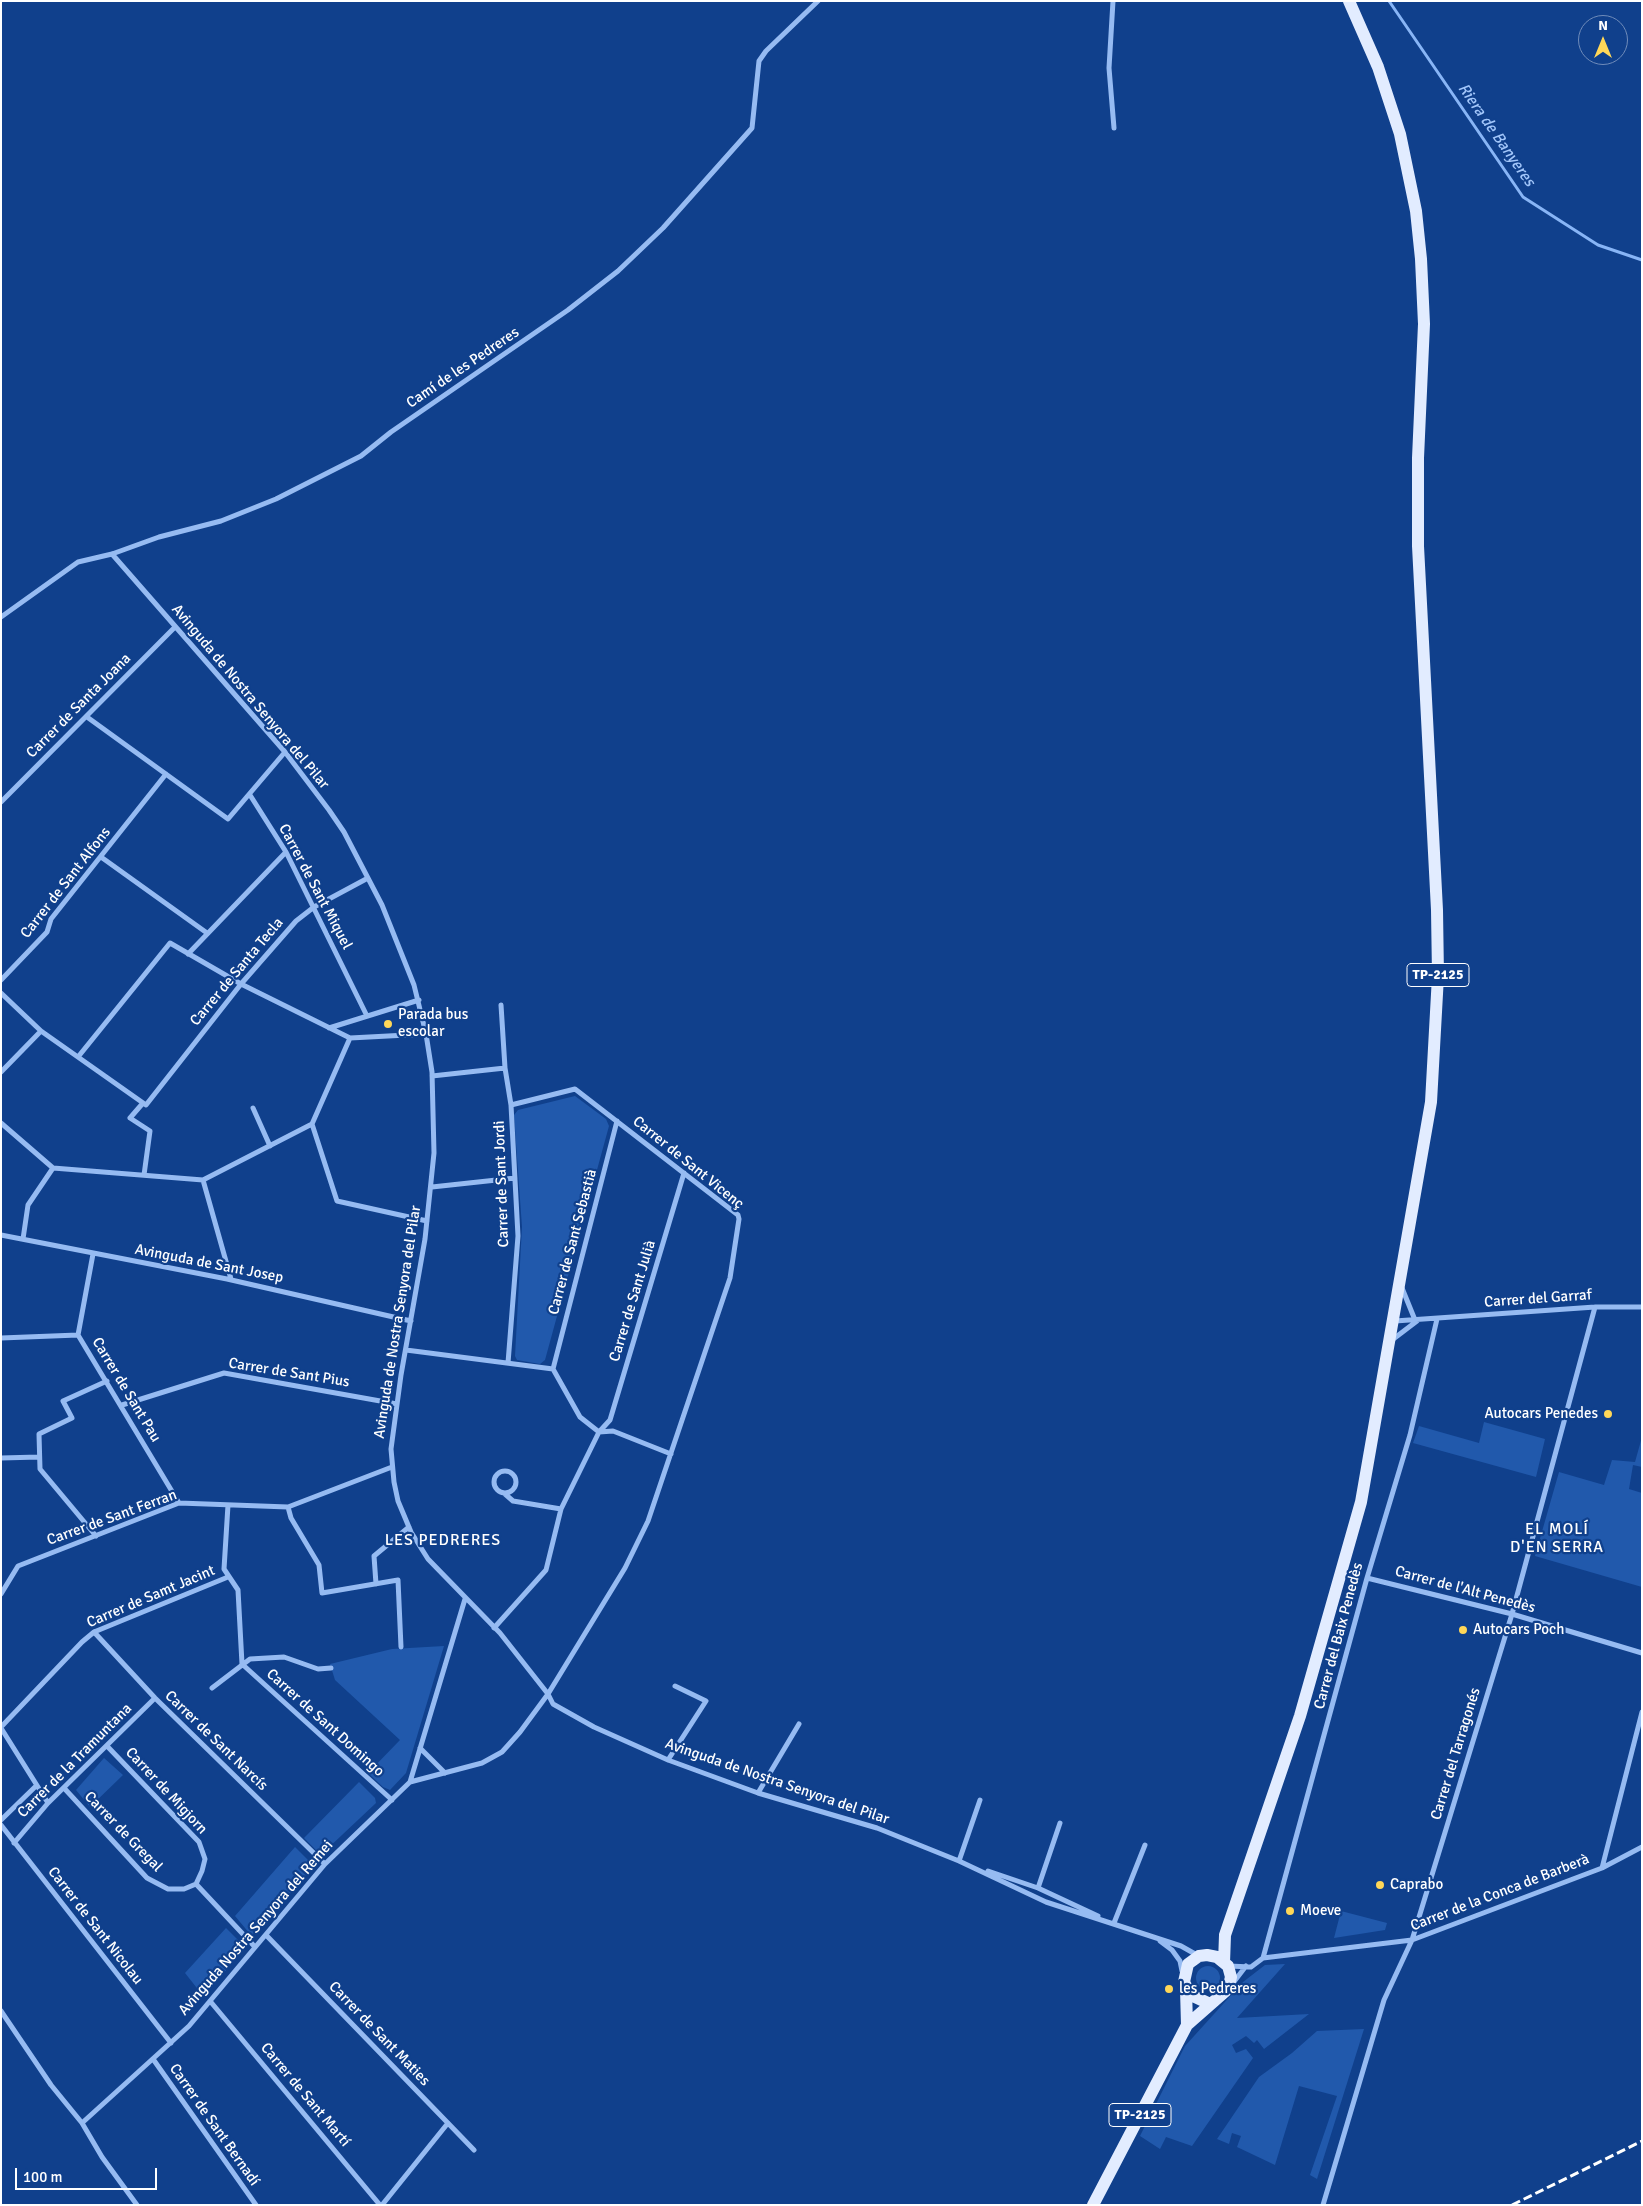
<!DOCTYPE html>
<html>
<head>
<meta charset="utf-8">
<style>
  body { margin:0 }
  #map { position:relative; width:1643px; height:2206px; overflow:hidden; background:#10408c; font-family:Signika,sans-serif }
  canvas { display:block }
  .frame { position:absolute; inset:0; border:2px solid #fff; pointer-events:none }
  .north { position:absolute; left:1578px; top:15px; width:50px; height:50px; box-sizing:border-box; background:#10408c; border:1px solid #708cba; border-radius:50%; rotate:0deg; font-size:14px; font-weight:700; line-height:20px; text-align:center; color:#fff }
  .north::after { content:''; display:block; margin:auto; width:18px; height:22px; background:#ffd758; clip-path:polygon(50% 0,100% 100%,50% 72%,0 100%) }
  .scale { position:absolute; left:15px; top:2168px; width:142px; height:22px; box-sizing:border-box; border:2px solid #fff; border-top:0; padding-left:6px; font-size:15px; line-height:18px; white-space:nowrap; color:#fff; -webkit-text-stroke:4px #10408c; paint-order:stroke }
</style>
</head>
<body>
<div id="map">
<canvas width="1643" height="2206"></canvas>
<div class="frame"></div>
<div class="north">N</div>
<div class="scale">100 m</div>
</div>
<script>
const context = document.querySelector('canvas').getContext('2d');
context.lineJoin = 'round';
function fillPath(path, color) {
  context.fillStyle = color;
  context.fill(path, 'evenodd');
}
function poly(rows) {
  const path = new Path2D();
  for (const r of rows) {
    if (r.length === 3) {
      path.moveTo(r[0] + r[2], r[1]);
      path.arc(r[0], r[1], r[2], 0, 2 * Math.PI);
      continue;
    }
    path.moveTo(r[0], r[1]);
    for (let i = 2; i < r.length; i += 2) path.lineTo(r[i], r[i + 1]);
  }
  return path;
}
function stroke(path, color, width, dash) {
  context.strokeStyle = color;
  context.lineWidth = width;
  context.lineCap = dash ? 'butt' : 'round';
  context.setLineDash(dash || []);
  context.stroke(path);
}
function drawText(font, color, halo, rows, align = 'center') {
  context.font = font + ' Signika,sans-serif';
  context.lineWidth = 4.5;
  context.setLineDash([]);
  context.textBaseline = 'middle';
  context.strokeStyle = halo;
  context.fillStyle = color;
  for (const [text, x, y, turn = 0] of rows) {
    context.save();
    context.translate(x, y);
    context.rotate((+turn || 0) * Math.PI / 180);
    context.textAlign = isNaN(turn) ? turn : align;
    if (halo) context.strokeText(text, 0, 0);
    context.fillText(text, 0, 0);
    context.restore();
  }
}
const green = poly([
  [575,1096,606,1119,609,1126,545,1360,540,1364,517,1360,515,1356,522,1227,514,1115,518,1110],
  [1484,1422,1545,1439,1536,1477,1413,1443,1419,1426,1479,1443],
  [1642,1437,1642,1467,1633,1465,1629,1489,1642,1493,1642,1587,1535,1556,1559,1472,1604,1485,1612,1460,1635,1462],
  [444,1646,406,1773,390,1790,383,1787,368,1773,400,1740,335,1680,330,1664,392,1649],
  [104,1758,123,1775,90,1807,76,1790],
  [359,1782,375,1798,376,1803,325,1851,318,1852,304,1838],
  [295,1847,311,1863,311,1869,256,1934,250,1934,235,1916],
  [1341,1911,1387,1923,1385,1930,1334,1938],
  [226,1928,245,1947,204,1997,185,1973],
  [1285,1964,1237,2018,1309,2014,1264,2049,1257,2040,1254,2043,1246,2036,1232,2045,1236,2053,1246,2049,1253,2058,1192,2146,1166,2137,1160,2149,1140,2136,1185,2046,1243,1982,1265,1965],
  [1208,1978,12],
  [1364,2029,1317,2179,1310,2175,1337,2096,1299,2086,1275,2165,1237,2147,1241,2136,1232,2133,1229,2144,1217,2139,1259,2077,1292,2053,1317,2031]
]);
const stream = poly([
  [1389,1,1523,197,1598,245,1642,260]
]);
const street = poly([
  [1113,1,1109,68,1114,128],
  [112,554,285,752,329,810,344,832,382,905,414,985,426,1034,432,1072,434,1153,425,1239,401,1375,391,1449,394,1482,398,1501,411,1532,428,1559,500,1633,548,1694,553,1704,594,1727,668,1760,758,1793,877,1828,959,1861,1046,1902,1181,1946,1197,1955],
  [1,617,78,562,112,554,159,537,221,521,276,499,361,456,391,432,568,310,618,271,663,228,752,128,759,61,766,51,818,1],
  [87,717,228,819,285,752],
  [250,795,286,852,367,1016],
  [1,802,175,627],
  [101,857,207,933],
  [188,954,286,852],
  [1,980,47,932,51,919,166,774],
  [1,993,41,1031,146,1105,241,984,296,921,314,907,368,878],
  [501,1005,505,1068,511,1105,518,1236,508,1363],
  [329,1028,419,1000],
  [78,1057,170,943,241,984,350,1038,426,1034],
  [1,1072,41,1031],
  [432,1076,505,1068],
  [143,1103,130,1118,150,1131,144,1175],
  [253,1108,270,1146],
  [1,1123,53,1168],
  [312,1124,337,1201,427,1221],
  [53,1168,203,1180,312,1124,350,1038],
  [203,1180,231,1279],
  [432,1187,515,1178],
  [1,1235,227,1279,411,1321],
  [23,1239,28,1205,53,1168],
  [93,1254,78,1335,179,1503],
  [1402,1288,1415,1320],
  [1395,1321,1595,1307,1642,1307],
  [1,1338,78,1335],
  [1392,1340,1417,1321],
  [406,1350,553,1369,580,1417,599,1432,613,1431,671,1454],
  [553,1369,617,1121],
  [122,1405,224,1373,397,1404],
  [1,1458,39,1457],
  [505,1482,11],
  [505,1494,513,1501,561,1509],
  [228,1505,224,1569,238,1590,242,1664],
  [288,1507,291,1518,319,1565,322,1593,398,1580,401,1647],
  [96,1536,40,1469,39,1434,72,1418,63,1401,107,1381],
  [1367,1578,1512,1614,1642,1653],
  [376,1584,374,1556,409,1527],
  [1,1594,18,1566,179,1503,288,1507,392,1467],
  [494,1628,546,1570,561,1509,599,1432,610,1420,684,1173],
  [94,1632,155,1698,325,1864],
  [242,1664,392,1800],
  [212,1688,250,1659,284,1657,318,1669,331,1668],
  [1,1727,82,1642,94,1632,228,1577],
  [1,1728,48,1803],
  [107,1746,199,1842,205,1859,202,1871,196,1884],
  [420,1748,445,1773],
  [668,1760,706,1701,675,1686],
  [410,1782,465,1599],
  [64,1788,147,1878,168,1889,184,1889,196,1884],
  [758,1793,799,1724],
  [1,1820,36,1786],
  [1,1825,171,2043],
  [14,1843,48,1803,155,1698],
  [959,1861,980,1800],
  [1602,1868,1642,1712],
  [988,1871,1038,1888,1098,1916],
  [196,1884,255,1947],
  [1038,1888,1060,1823],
  [1114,1923,1145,1845],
  [266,1935,474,2150],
  [1160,1941,1172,1950,1180,1961,1182,1971],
  [1263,1958,1367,1578,1410,1435,1437,1319],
  [1229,1966,1251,1967,1263,1958,1412,1940,1602,1868,1642,1847],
  [1233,1983,1246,1966],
  [210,2001,380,2205],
  [1,2011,51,2085,82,2123,102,2157,137,2205],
  [153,2059,256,2205],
  [82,2123,189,2026,325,1864,410,1782,482,1763,502,1752,520,1732,548,1694,625,1568,648,1521,730,1278,739,1219,738,1215,575,1089,511,1105],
  [382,2205,448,2123],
  [1323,2205,1384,2000,1412,1940,1512,1614,1595,1307]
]);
const primary = poly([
  [1224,1963,1225,1935,1300,1716,1361,1502,1431,1102,1438,976,1437,910,1418,546,1418,458,1424,324,1421,259,1416,211,1400,134,1378,67,1349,1],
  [1186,1989,1187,2025],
  [1093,2205,1187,2025,1228,1989,1231,1977,1228,1966,1217,1957,1207,1955,1199,1956,1188,1964,1184,1982,1191,1995,1210,2004]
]);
const rail = poly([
  [1512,2205,1642,2141]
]);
const markers = [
  [388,1024,5,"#ffd758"],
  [1608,1414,5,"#ffd758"],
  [1463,1630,5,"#ffd758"],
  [1380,1885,5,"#ffd758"],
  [1290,1911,5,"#ffd758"],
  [1169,1989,5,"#ffd758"]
];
const shields = [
  [1438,975,62],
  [1140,2115,62]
];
const shieldNames = [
  ["TP-2125",1438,975],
  ["TP-2125",1140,2115]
];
const streetNames = [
  ["Camí de les Pedreres",463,368,-34],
  ["Avinguda de Nostra Senyora del Pilar",250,697,50],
  ["Carrer de Santa Joana",79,706,-45],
  ["Carrer de Sant Alfons",66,883,-52],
  ["Carrer de Sant Miquel",315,887,62],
  ["Carrer de Santa Tecla",237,972,-50],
  ["Carrer de Sant Vicenç",688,1163,39],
  ["Carrer de Sant Jordi",502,1184,-92],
  ["Carrer de Sant Sebastià",573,1242,-75],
  ["Avinguda de Sant Josep",209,1264,11],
  ["Carrer del Garraf",1538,1299,-4],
  ["Carrer de Sant Julià",633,1301,-73],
  ["Avinguda de Nostra Senyora del Pilar",398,1322,-81],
  ["Carrer de Sant Pius",289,1373,9],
  ["Carrer de Sant Pau",126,1390,59],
  ["Carrer de Sant Ferran",112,1518,-20],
  ["Carrer de l'Alt Penedès",1465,1590,15],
  ["Carrer de Samt Jacint",151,1597,-23],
  ["Carrer del Baix Penedès",1339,1636,-75],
  ["Carrer de Sant Domingo",325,1723,42],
  ["Carrer de Sant Narcís",216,1741,44],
  ["Carrer del Tarragonés",1456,1754,-73],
  ["Carrer de la Tramuntana",75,1761,-45],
  ["Avinguda de Nostra Senyora del Pilar",777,1782,19],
  ["Carrer de Migjorn",166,1791,47],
  ["Carrer de Gregal",123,1832,46],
  ["Carrer de la Conca de Barberà",1500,1893,-21],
  ["Carrer de Sant Nicolau",95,1926,52],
  ["Avinguda Nostra Senyora del Remei",256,1928,-49],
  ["Carrer de Sant Maties",379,2034,46],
  ["Carrer de Sant Martí",305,2095,50],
  ["Carrer de Sant Bernadí",214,2125,55]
];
const poiNames = [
  ["Parada bus",398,1015],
  ["escolar",398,1032],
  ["Autocars Penedes",1598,1414,"right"],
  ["Autocars Poch",1473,1630],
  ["Caprabo",1390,1885],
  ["Moeve",1300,1911],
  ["les Pedreres",1179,1989]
];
const waterNames = [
  ["Riera de Banyeres",1496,135,55]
];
const neighbourhoodNames = [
  ["EL MOLÍ",1557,1530],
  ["D'EN SERRA",1557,1548],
  ["LES PEDRERES",443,1541]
];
fillPath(green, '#2159ac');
stroke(stream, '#88b5f6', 3);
stroke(street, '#96bbf2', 5);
stroke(primary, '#e2ecff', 12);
stroke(rail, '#fff', 3, [9, 4]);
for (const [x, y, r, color] of markers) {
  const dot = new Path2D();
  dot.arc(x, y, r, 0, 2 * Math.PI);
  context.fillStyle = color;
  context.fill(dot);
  stroke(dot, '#10408c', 2);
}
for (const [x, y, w] of shields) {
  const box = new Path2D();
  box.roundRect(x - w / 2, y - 11.5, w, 23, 4);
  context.fillStyle = '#10408c';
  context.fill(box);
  stroke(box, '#fff', 1);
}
drawText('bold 14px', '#fff', null, shieldNames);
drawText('15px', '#fff', '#10408c', streetNames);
drawText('15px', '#fff', '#10408c', poiNames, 'left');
drawText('italic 16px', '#a2c6fa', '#10408c', waterNames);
context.letterSpacing = '1px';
drawText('16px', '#fff', '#10408c', neighbourhoodNames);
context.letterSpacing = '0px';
</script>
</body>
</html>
